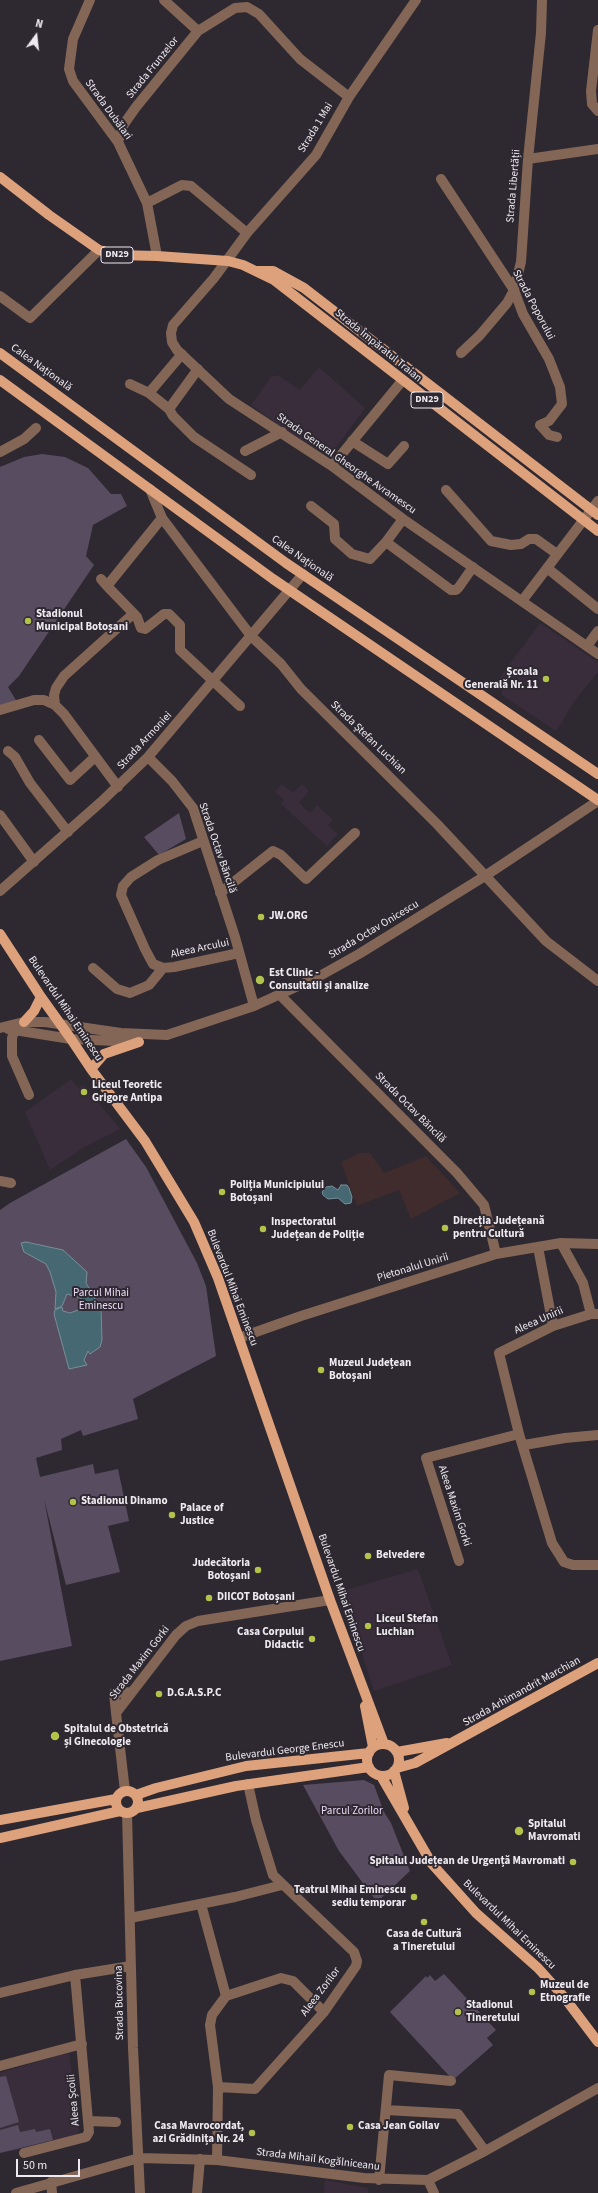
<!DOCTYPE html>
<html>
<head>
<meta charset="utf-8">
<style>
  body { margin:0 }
  #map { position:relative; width:598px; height:2193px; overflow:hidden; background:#2e2831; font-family:"Source Sans 3",sans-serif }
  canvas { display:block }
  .north { position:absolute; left:16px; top:16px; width:40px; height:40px; -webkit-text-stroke:3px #2e2831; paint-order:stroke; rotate:15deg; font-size:11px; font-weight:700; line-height:16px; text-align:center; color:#eeeaf0 }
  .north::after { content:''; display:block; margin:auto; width:14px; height:18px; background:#eeeaf0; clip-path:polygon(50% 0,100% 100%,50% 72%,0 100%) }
  .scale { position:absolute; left:16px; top:2159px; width:64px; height:18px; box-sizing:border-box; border:2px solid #eeeaf0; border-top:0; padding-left:5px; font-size:12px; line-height:14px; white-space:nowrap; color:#eeeaf0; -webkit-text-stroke:3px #2e2831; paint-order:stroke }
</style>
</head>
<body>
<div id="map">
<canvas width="598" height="2193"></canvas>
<div class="north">N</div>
<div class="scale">50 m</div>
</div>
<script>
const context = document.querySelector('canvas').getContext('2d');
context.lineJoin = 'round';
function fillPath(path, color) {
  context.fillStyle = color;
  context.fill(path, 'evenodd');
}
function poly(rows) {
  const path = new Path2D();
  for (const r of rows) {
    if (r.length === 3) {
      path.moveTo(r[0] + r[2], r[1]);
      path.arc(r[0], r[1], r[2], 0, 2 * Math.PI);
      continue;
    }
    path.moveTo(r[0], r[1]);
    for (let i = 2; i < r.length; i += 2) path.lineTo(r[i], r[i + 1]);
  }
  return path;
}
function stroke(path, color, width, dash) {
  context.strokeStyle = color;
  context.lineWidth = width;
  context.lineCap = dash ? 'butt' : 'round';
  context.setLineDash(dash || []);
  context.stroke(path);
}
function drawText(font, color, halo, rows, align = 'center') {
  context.font = font + ' "Source Sans 3",sans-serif';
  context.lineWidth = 4;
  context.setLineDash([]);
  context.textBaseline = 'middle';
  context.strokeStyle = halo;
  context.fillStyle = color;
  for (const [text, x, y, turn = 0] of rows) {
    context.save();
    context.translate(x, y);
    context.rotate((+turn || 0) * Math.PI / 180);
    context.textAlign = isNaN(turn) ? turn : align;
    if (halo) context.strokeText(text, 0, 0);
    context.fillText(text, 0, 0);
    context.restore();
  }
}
const commercial = poly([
  [360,1153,370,1153,384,1173,426,1156,460,1193,411,1219,399,1190,357,1206,341,1162]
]);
const education = poly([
  [319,367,365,408,330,456,301,442,251,405,271,377,278,375,300,390],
  [540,623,598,662,598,672,576,699,556,731,502,695,502,691,494,685],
  [282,784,293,793,302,784,309,791,299,803,310,813,317,805,333,820,328,825,338,834,327,846,281,804,284,800,275,792],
  [71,1079,78,1088,84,1085,120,1129,83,1148,50,1170,25,1112],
  [418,1569,452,1665,374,1691,342,1591],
  [69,2052,79,2131,73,2137,40,2146,0,2153,0,2073],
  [325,2180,368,2188,368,2193,324,2193]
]);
const green = poly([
  [42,454,65,457,88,468,111,494,121,494,127,506,93,525,86,556,94,565,19,676,8,687,20,707,0,710,0,467,24,457],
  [179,813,186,839,159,855,144,837],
  [126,1139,146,1167,197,1263,206,1286,216,1356,133,1399,138,1419,83,1436,81,1430,61,1439,62,1450,36,1458,40,1477,93,1464,95,1474,118,1469,129,1521,108,1526,120,1572,66,1585,44,1499,72,1646,0,1661,0,1210,10,1203],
  [364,1780,374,1785,384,1812,391,1823,410,1871,377,1902,339,1851,303,1785],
  [444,1974,496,2030,487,2038,493,2045,453,2080,390,2012,426,1976,427,1978,430,1975,435,1981],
  [6,2076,19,2122,0,2128,0,2077],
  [18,2125,20,2132,35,2129,36,2132,50,2129,53,2140,0,2153,0,2130]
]);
const water = poly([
  [341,1185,347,1185,349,1188,352,1197,351,1203,345,1204,338,1198,328,1199,323,1195,322,1192,326,1187,332,1186,338,1190,341,1185],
  [26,1242,63,1250,87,1272,86,1283,101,1309,102,1340,100,1347,90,1354,88,1351,84,1360,87,1365,69,1369,54,1314,55,1310,62,1307,63,1311,70,1313,78,1310,82,1304,81,1298,67,1294,62,1306,55,1309,56,1292,50,1272,46,1264,24,1252,21,1243,26,1242]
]);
const minor = poly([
  [90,0,73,39,69,69,73,81,118,142,147,203,157,256],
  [164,0,198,31],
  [416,0,349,97,316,155,247,233,214,278,173,325,171,333,172,342,177,350,229,399,332,466,403,519,598,654],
  [598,30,591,91,592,104,598,111],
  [118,142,124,124,136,107,198,31,235,8,247,7,259,14,300,59,349,97],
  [528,159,598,149],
  [441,179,514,290,523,314,549,359,560,387,562,404,549,421,540,425,549,435,557,437],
  [147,203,182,185,191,186,247,233],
  [0,296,30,318,99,250],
  [461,353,480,335,507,303,514,290,521,262,528,159,541,33,542,0],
  [198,369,169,409,173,416,194,437,251,475],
  [130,384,149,393,169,409],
  [149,393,182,354],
  [352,441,388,464,404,446],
  [245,451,282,432],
  [0,452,24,439,36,428],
  [332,466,402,381],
  [150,489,162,518,251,636,281,664,301,689,437,824,546,941,598,981],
  [446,490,491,541,511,545,521,544,529,539,536,539,557,554],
  [311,506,334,524,335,539,352,554,370,559,386,542],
  [403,519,386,542,451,590,456,590,459,587,473,567],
  [547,568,598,609],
  [101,579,107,586,162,518],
  [107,586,137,617,141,628,145,629,164,614,169,614,180,625,180,650,240,706],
  [522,601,598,501],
  [587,646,598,631],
  [55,705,54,695,56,688,64,676,133,614],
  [0,710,34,700,44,700,55,705,64,714,118,787],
  [39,740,70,780,95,757],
  [8,751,15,757,30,783,68,832],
  [148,757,172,781,193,808,235,937,254,1006],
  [0,815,34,862],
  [203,841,158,860,131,877,123,886,121,895,145,949,153,964,163,968,174,967,239,953],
  [0,891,101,802,148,757,303,574],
  [220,893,273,851,281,855,306,879,355,833],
  [93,968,117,989,130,993,149,985,163,968],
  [280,995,457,1173,484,1205,496,1254],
  [0,1028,24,1022,45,1022,121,1033,167,1035,254,1006,318,977,359,954,485,876,598,801],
  [8,1029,71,1039,137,1042],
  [15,1029,12,1038,12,1056,29,1095],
  [0,1181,11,1183],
  [561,1243,583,1283,591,1314,598,1314],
  [538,1247,553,1326],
  [591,1314,553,1326,499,1353,519,1434,552,1543,564,1562,573,1565,598,1565],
  [239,1338,301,1316,496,1254,561,1243,598,1244],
  [524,1445,565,1438,598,1435],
  [459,1561,426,1458,519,1434],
  [116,1713,114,1693,131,1692],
  [125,1791,116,1713,176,1635,186,1626,198,1621,330,1600],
  [127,1813,133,2048,140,2193],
  [201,1904,226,1996,212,2015,210,2025,218,2087,217,2160],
  [130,1918,235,1897,282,1885],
  [0,1993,75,1975],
  [226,1996,281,1978,293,1981,324,2012],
  [0,2066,82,2044],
  [218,2087,255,2089,324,2012,356,1966,357,1961,354,1952,273,1875,256,1820,248,1784],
  [386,2110,458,2114,485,2151],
  [88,2121,116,2122],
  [24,2153,86,2137,89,2132,75,1975,131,1966],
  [379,2180,389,2075,451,2081],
  [428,2180,434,2193],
  [51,2182,52,2193],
  [16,2193,139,2158,217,2160,364,2178,428,2180,485,2151,598,2088],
  [197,2193,200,2159]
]);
const major = poly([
  [0,177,49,215,99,250,117,255,157,256,228,261,243,265,274,280,598,531],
  [258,271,273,271,304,288,598,515],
  [0,353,286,563,598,774],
  [0,380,273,579,598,800],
  [0,934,41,997,71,1039,91,1069,145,1141,194,1222,218,1278,330,1600,384,1744],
  [24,1022,34,1011,41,997],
  [91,1069,104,1054,139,1042],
  [365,1706,373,1747],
  [383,1760,16],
  [397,1752,447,1743],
  [397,1768,415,1763,598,1663],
  [394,1771,404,1808],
  [381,1776,432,1864,476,1913,538,1968,564,1997,598,2042],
  [127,1802,11],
  [136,1795,156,1788,246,1766,369,1753],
  [137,1808,236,1786,369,1767],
  [0,1820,116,1799],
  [0,1838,120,1811]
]);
const markers = [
  [28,621,4,"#b2c34c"],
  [546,679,4,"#b2c34c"],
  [261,917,4,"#b2c34c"],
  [260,980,5,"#b2c34c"],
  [84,1092,4,"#b2c34c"],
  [222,1192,4,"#b2c34c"],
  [445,1228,4,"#b2c34c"],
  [263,1229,4,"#b2c34c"],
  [321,1370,4,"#b2c34c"],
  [73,1502,4,"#b2c34c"],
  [172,1515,4,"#b2c34c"],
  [368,1556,4,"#b2c34c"],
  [258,1570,4,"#b2c34c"],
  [209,1598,4,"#b2c34c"],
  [368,1626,4,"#b2c34c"],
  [312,1639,4,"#b2c34c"],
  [159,1694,4,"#b2c34c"],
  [55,1736,5,"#b2c34c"],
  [519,1831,5,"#b2c34c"],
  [573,1862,4,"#b2c34c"],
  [414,1897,4,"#b2c34c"],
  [424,1922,4,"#b2c34c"],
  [532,1992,4,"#b2c34c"],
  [458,2012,4,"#b2c34c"],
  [350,2127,4,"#b2c34c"],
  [252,2133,4,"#b2c34c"]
];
const shields = [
  [117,255,32],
  [427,400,32]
];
const shieldNames = [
  ["DN29",117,255],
  ["DN29",427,400]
];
const streetNames = [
  ["Strada Frunzelor",153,68,-51],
  ["Strada Dubălari",108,110,54],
  ["Strada 1 Mai",316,128,-59],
  ["Strada Libertății",514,186,-85],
  ["Strada Poporului",533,305,62],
  ["Strada Împăratul Traian",378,346,39],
  ["Calea Națională",41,368,36],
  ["Strada General Gheorghe Avramescu",346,464,35],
  ["Calea Națională",302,559,35],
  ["Strada Ștefan Luchian",368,738,44],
  ["Strada Armoniei",145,741,-47],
  ["Strada Octav Băncilă",217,848,71],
  ["Strada Octav Onicescu",374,930,-31],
  ["Aleea Arcului",200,949,-12],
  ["Bulevardul Mihai Eminescu",65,1009,56],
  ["Strada Octav Băncilă",410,1108,45],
  ["Pietonalul Unirii",413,1268,-17],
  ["Bulevardul Mihai Eminescu",232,1288,69],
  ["Aleea Unirii",539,1321,-24],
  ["Aleea Maxim Gorki",454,1506,72],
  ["Bulevardul Mihai Eminescu",341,1593,71],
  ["Strada Maxim Gorki",140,1663,-52],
  ["Strada Arhimandrit Marchian",522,1692,-29],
  ["Bulevardul George Enescu",285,1751,-7],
  ["Bulevardul Mihai Eminescu",509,1925,44],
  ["Aleea Zorilor",321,1992,-53],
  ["Strada Bucovina",120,2003,-91],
  ["Aleea Școlii",74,2100,-95],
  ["Strada Mihail Kogălniceanu",318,2160,7]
];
const poiNames = [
  ["Stadionul",36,615],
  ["Municipal Botoșani",36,628],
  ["Școala",538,673,"right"],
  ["Generală Nr. 11",538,686,"right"],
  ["JW.ORG",269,917],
  ["Est Clinic -",269,974],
  ["Consultatii și analize",269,987],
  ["Liceul Teoretic",92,1086],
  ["Grigore Antipa",92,1099],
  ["Poliția Municipiului",230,1186],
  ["Botoșani",230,1199],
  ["Direcția Județeană",453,1222],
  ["pentru Cultură",453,1235],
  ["Inspectoratul",271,1223],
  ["Județean de Poliție",271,1236],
  ["Muzeul Județean",329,1364],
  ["Botoșani",329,1377],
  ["Stadionul Dinamo",81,1502],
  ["Palace of",180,1509],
  ["Justice",180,1522],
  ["Belvedere",376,1556],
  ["Judecătoria",250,1564,"right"],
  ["Botoșani",250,1577,"right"],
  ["DIICOT Botoșani",217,1598],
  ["Liceul Stefan",376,1620],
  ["Luchian",376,1633],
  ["Casa Corpului",304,1633,"right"],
  ["Didactic",304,1646,"right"],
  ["D.G.A.S.P.C",167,1694],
  ["Spitalul de Obstetrică",64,1730],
  ["și Ginecologie",64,1743],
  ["Spitalul",528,1825],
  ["Mavromati",528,1838],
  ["Spitalul Județean de Urgență Mavromati",565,1862,"right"],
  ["Teatrul Mihai Eminescu",406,1891,"right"],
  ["sediu temporar",406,1904,"right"],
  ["Casa de Cultură",424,1935,"center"],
  ["a Tineretului",424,1948,"center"],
  ["Muzeul de",540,1986],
  ["Etnografie",540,1999],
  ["Stadionul",466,2006],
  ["Tineretului",466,2019],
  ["Casa Mavrocordat,",244,2127,"right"],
  ["azi Grădinița Nr. 24",244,2140,"right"],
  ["Casa Jean Goilav",358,2127]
];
const parkNames = [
  ["Parcul Mihai",101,1294],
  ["Eminescu",101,1307],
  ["Parcul Zorilor",352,1812]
];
fillPath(commercial, '#402c2c');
fillPath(education, '#392d3b');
fillPath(green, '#584c60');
fillPath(water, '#466872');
stroke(water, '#788f98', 1);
stroke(minor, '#836655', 10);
stroke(major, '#dda17c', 10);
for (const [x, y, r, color] of markers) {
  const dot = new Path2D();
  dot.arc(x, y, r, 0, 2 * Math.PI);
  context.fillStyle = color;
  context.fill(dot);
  stroke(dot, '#2e2831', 1.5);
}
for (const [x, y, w] of shields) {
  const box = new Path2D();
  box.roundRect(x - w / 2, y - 8, w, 16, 3);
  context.fillStyle = '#2e2831';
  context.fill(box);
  stroke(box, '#eeeaf0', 1);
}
drawText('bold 10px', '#eeeaf0', null, shieldNames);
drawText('11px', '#eeeaf0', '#2e2831', streetNames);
drawText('bold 11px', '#eeeaf0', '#2e2831', poiNames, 'left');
drawText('11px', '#eddcf9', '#2e2831', parkNames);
</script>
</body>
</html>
